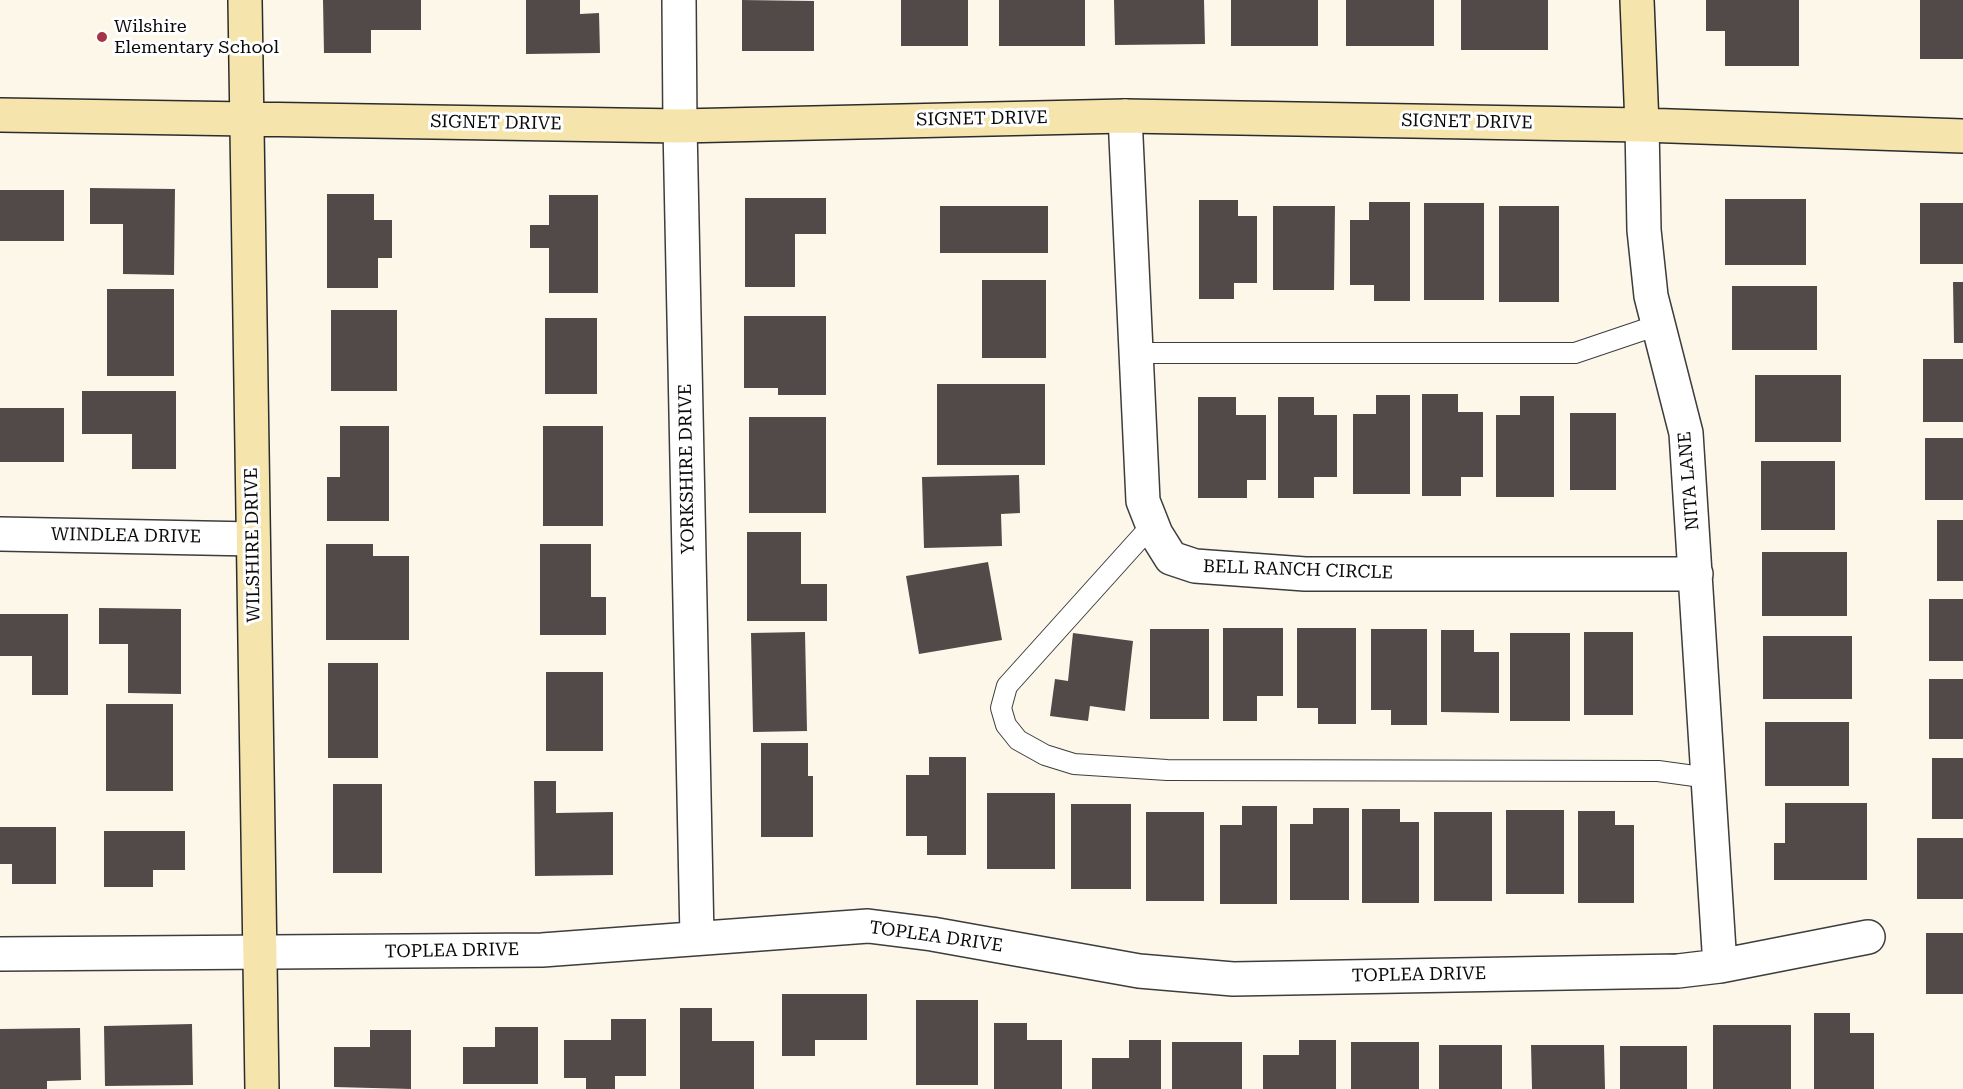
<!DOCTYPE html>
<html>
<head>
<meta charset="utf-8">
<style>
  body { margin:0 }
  canvas { display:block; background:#fcf7e9 }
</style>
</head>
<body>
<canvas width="1963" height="1089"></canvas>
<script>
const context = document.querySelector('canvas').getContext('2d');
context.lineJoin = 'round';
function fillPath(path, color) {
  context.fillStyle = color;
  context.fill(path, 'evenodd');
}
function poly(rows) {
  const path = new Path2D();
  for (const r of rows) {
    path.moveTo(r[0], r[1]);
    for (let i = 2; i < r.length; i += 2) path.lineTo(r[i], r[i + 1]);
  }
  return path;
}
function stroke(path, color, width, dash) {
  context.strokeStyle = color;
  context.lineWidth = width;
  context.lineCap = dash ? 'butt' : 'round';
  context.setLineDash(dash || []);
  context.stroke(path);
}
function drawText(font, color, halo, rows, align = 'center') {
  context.font = font + ' "Roboto Serif",serif';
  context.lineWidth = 6;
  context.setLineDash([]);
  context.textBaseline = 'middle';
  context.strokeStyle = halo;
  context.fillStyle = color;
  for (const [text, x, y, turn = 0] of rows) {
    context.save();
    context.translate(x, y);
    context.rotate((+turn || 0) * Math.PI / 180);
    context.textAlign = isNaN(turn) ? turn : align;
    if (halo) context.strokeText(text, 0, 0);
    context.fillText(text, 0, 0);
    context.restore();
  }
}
const building = poly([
  [323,0,421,0,421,30,371,30,371,53,324,53],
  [526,0,580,0,580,14,599,13,600,53,526,54],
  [742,0,814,1,814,51,742,51],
  [901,0,968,0,968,46,901,46],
  [999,0,1085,0,1085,46,999,46],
  [1114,0,1204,0,1205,44,1115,45],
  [1231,0,1318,0,1318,46,1231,46],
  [1346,0,1434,0,1434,46,1346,46],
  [1461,0,1548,0,1548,50,1461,50],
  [1706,0,1799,0,1799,66,1725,66,1725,31,1706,31],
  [1920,0,1963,0,1963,59,1920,59],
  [90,188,175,189,174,275,123,274,123,224,90,224],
  [0,190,64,190,64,241,0,241],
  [327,194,374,194,374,220,392,220,392,258,378,258,378,288,327,288],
  [549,195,598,195,598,293,549,293,549,248,530,248,530,225,549,225],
  [745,198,826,198,826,234,795,234,795,287,745,287],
  [1725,199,1806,199,1806,265,1725,265],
  [1199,200,1238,200,1238,216,1257,216,1257,283,1234,283,1234,299,1199,299],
  [1369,202,1410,202,1410,301,1374,301,1374,285,1350,285,1350,220,1369,220],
  [1424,203,1484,203,1484,300,1424,300],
  [1920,203,1963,203,1963,264,1920,264],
  [940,206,1048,206,1048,253,940,253],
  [1273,206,1335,206,1334,290,1273,290],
  [1499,206,1559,206,1559,302,1499,302],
  [982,280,1046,280,1046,358,982,358],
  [1953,282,1963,282,1963,343,1954,343],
  [1732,286,1817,286,1817,350,1732,350],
  [107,289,174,289,174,376,107,376],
  [331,310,397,310,397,391,331,391],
  [744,316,826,316,826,395,778,395,778,388,744,388],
  [545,318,597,318,597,394,545,394],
  [1923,359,1963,359,1963,422,1923,422],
  [1755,375,1841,375,1841,442,1755,442],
  [937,384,1045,384,1045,465,937,465],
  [82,391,176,391,176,469,132,469,132,434,82,434],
  [1422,394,1458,394,1458,412,1483,412,1483,477,1461,477,1461,496,1422,496],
  [1376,395,1410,395,1410,494,1353,494,1353,414,1376,414],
  [1520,396,1554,396,1554,497,1496,497,1496,415,1520,415],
  [1198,397,1236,397,1236,415,1266,415,1266,480,1247,480,1247,498,1198,498],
  [1278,397,1314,397,1314,415,1337,415,1337,477,1314,477,1314,498,1278,498],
  [0,408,64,408,64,462,0,462],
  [1570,413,1616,413,1616,490,1570,490],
  [749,417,826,417,826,513,749,513],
  [340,426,389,426,389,521,327,521,327,477,340,477],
  [543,426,603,426,603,526,543,526],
  [1925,438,1963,438,1963,500,1925,500],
  [1761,461,1835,461,1835,530,1761,530],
  [1019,475,1020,513,1001,514,1002,546,924,548,922,477],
  [1937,520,1963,520,1963,581,1937,581],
  [747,532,801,532,801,584,827,584,827,621,747,621],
  [326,544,373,544,373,556,409,556,409,640,326,640],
  [540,544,591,544,591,597,606,597,606,635,540,635],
  [1762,552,1847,552,1847,616,1762,616],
  [988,562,1002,640,919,654,906,576],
  [1929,599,1963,599,1963,661,1929,661],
  [99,608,181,609,181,694,128,693,128,644,99,644],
  [0,614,68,614,68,695,32,695,32,656,0,656],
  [1223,628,1283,628,1283,696,1257,696,1257,721,1223,721],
  [1297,628,1356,628,1356,724,1318,724,1318,708,1297,708],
  [1150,629,1209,629,1209,719,1150,719],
  [1371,629,1427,629,1427,725,1391,725,1391,710,1371,710],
  [1441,630,1474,630,1474,652,1499,652,1499,713,1441,712],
  [805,632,807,731,753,732,751,633],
  [1584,632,1633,632,1633,715,1584,715],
  [1073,633,1133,641,1125,711,1090,706,1088,721,1050,716,1055,679,1068,681],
  [1510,633,1570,633,1570,721,1510,721],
  [1763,636,1852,636,1852,699,1763,699],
  [328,663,378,663,378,758,328,758],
  [546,672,603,672,603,751,546,751],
  [1929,679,1963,679,1963,739,1929,739],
  [106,704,173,704,173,791,106,791],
  [1765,722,1849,722,1849,786,1765,786],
  [761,743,808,743,808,776,813,776,813,837,761,837],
  [929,757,966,757,966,855,927,855,927,836,906,836,906,775,929,775],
  [1932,758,1963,758,1963,819,1932,819],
  [534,781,556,781,556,813,613,812,613,875,535,876],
  [333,784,382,784,382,873,333,873],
  [987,793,1055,793,1055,869,987,869],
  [1785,803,1867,803,1867,880,1774,880,1774,843,1785,843],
  [1071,804,1131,804,1131,889,1071,889],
  [1242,806,1277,806,1277,904,1220,904,1220,825,1242,825],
  [1313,808,1349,808,1349,900,1290,900,1290,824,1313,824],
  [1362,809,1400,809,1400,822,1419,822,1419,903,1362,903],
  [1506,810,1564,810,1564,894,1506,894],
  [1578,811,1615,811,1615,825,1634,825,1634,903,1578,903],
  [1146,812,1204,812,1204,901,1146,901],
  [1434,812,1492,812,1492,901,1434,901],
  [0,827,56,827,56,884,12,884,12,864,0,864],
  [104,831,185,831,185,870,153,870,153,887,104,887],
  [1917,838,1963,838,1963,899,1917,899],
  [1926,933,1963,933,1963,994,1926,994],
  [782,994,867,994,867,1040,815,1040,815,1056,782,1056],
  [916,1000,978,1000,978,1085,916,1085],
  [680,1008,712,1008,712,1041,754,1041,754,1089,680,1089],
  [1814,1013,1850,1013,1850,1033,1874,1033,1874,1089,1814,1089],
  [611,1019,646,1019,646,1076,615,1076,615,1089,586,1089,586,1078,564,1078,564,1040,611,1040],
  [994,1023,1027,1023,1027,1040,1062,1040,1062,1089,994,1089],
  [192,1024,193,1085,105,1086,104,1026],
  [1713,1025,1791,1025,1791,1089,1713,1089],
  [495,1027,538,1027,538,1084,463,1084,463,1047,495,1047],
  [80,1028,81,1080,47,1081,47,1089,0,1089,0,1029],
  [370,1030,411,1030,411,1089,334,1087,334,1047,370,1047],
  [1129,1040,1161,1040,1161,1089,1092,1089,1092,1058,1129,1058],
  [1299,1040,1336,1040,1336,1089,1263,1089,1263,1055,1299,1055],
  [1172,1042,1242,1042,1242,1089,1172,1089],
  [1351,1042,1419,1042,1419,1089,1351,1089],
  [1439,1045,1502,1045,1502,1089,1439,1089],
  [1531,1045,1604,1045,1605,1089,1532,1089],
  [1620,1046,1687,1046,1687,1089,1620,1089]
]);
const lane = poly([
  [1136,353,1575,353,1658,325],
  [1152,525,1007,686,1001,708,1006,725,1018,740,1045,755,1074,764,1167,770,1658,771,1709,778]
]);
const street = poly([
  [679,0,680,126,697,938],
  [1125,116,1143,501,1156,534,1171,558,1195,566,1305,574,1696,574],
  [1642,125,1644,230,1651,296,1686,433,1720,966],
  [0,534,253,539],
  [0,954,542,950,868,926,932,934,1139,971,1233,979,1678,971,1720,966,1868,937]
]);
const secondary = poly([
  [245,0,262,1089],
  [1637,0,1642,125],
  [0,115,680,126,1125,116,1642,125,1963,136]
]);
const markers = [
  [102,37,6,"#a73446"]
];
const poiNames = [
  ["Wilshire",114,27],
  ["Elementary School",114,48]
];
const streetNames = [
  ["SIGNET DRIVE",982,119,-1],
  ["SIGNET DRIVE",1467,122,1],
  ["SIGNET DRIVE",496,123,1],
  ["YORKSHIRE DRIVE",687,469,-91],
  ["NITA LANE",1689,481,-95],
  ["WINDLEA DRIVE",126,536,1],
  ["WILSHIRE DRIVE",253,545,-91],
  ["BELL RANCH CIRCLE",1298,570,2],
  ["TOPLEA DRIVE",936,937,8],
  ["TOPLEA DRIVE",452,951,-1],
  ["TOPLEA DRIVE",1419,975,-1]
];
fillPath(building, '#514a48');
stroke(lane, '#3d3d3d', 22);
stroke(street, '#3d3d3d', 36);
stroke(secondary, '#2c2c2c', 36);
stroke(lane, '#fff', 20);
stroke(street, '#fff', 33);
stroke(secondary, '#f5e5ac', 33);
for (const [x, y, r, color] of markers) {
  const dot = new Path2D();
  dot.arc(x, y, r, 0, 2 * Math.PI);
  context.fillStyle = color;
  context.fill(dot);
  stroke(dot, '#fff', 2);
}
drawText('18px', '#0a0a0a', '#fff', poiNames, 'left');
drawText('18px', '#0a0a0a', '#fff', streetNames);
</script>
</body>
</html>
